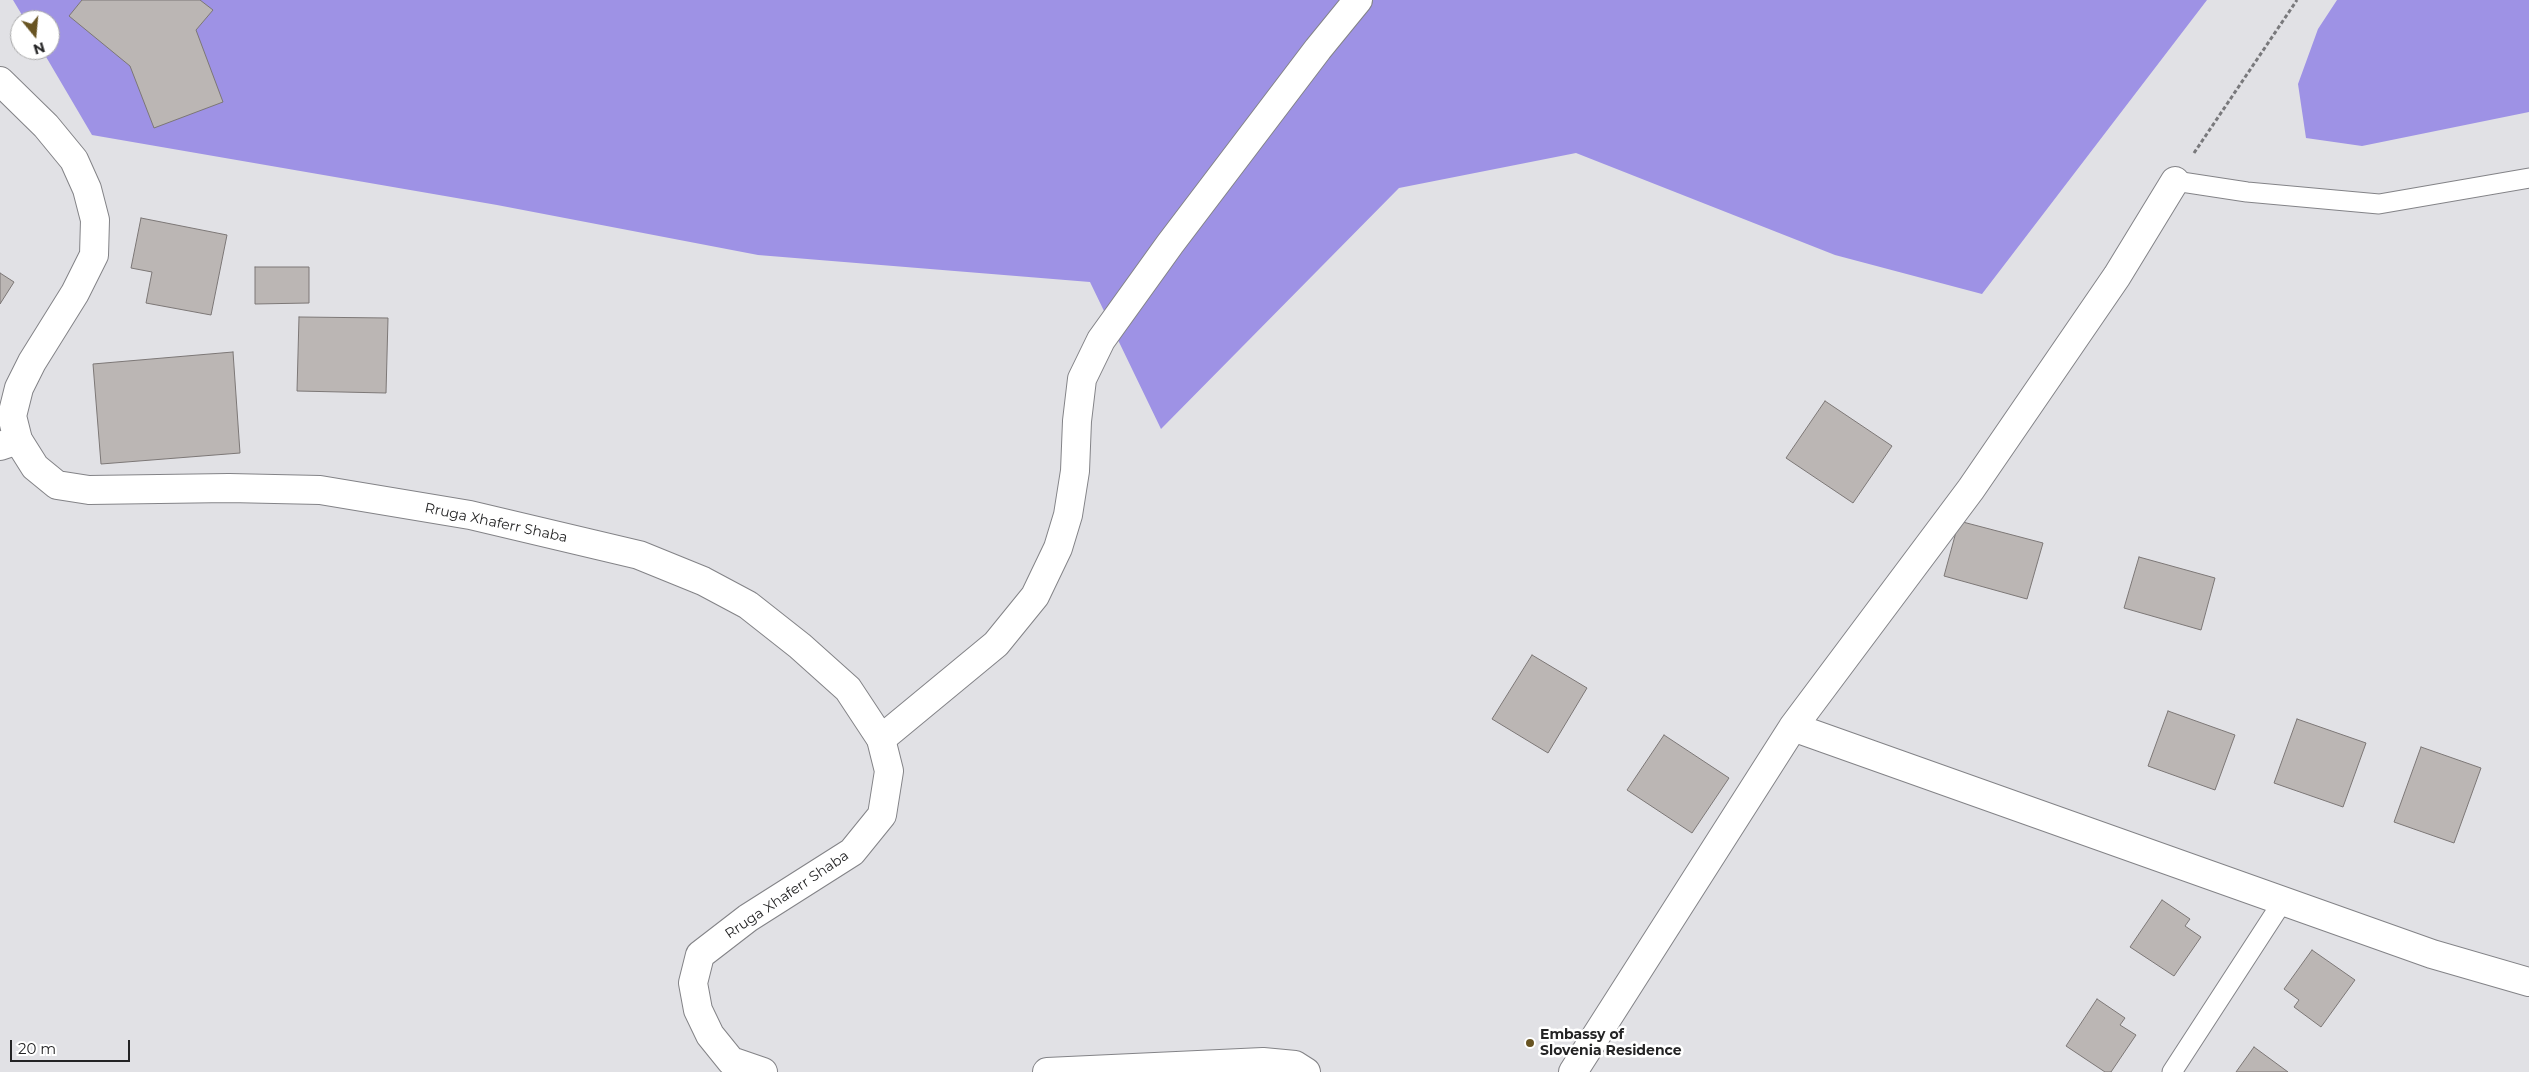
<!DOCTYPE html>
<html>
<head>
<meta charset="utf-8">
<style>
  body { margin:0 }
  #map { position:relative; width:2529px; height:1072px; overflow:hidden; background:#e1e1e5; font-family:Montserrat,sans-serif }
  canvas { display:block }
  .north { position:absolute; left:10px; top:10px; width:50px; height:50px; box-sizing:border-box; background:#fff; border:1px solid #a7a7a8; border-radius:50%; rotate:163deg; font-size:14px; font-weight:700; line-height:20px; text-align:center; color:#242425 }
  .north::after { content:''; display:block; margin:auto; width:18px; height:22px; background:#685422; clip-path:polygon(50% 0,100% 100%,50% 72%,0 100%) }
  .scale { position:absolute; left:10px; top:1040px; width:120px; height:22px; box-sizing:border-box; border:2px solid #242425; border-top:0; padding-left:6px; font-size:15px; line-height:18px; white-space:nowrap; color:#242425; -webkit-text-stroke:4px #fff; paint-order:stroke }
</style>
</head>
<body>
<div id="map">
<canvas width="2529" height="1072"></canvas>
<div class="north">N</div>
<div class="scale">20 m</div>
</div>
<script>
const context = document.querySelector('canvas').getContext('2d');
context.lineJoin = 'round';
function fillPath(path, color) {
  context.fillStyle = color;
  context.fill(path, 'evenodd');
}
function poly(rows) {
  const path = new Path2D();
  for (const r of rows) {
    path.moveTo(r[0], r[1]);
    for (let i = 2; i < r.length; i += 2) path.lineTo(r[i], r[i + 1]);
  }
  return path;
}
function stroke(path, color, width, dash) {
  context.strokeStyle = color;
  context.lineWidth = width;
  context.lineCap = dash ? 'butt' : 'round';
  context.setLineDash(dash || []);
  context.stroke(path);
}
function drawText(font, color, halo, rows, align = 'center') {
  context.font = font + ' Montserrat,sans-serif';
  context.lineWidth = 5;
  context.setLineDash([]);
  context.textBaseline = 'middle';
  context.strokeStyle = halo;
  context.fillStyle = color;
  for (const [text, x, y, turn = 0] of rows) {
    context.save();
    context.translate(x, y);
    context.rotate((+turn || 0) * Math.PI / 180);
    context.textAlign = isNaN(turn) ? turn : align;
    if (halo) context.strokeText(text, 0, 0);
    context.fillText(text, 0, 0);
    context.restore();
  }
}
const forest = poly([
  [13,0,2207,0,1982,294,1835,255,1576,153,1399,188,1161,429,1090,282,758,255,497,205,92,135,42,50,50,50,50,20,25,20],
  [2337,0,2529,0,2529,112,2362,146,2306,138,2298,84,2318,29]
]);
const building = poly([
  [82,0,200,0,213,10,196,30,223,102,154,128,130,66,69,16,82,0],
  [141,218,227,235,211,315,146,303,152,272,131,268,141,218],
  [255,267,309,267,309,303,255,304,255,267],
  [0,273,14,282,0,304,0,273],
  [299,317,388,318,386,393,297,391,299,317],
  [233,352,240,453,101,464,93,364,233,352],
  [1825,401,1892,446,1853,503,1786,458,1825,401],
  [1959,521,2043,543,2027,599,1944,576,1959,521],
  [2139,557,2215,578,2201,630,2124,608,2139,557],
  [1532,655,1587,688,1548,753,1492,719,1532,655],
  [2168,711,2235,735,2215,790,2148,766,2168,711],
  [2297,719,2366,743,2343,807,2274,783,2297,719],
  [1664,735,1729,778,1692,833,1627,790,1664,735],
  [2421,747,2481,768,2454,843,2394,822,2421,747],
  [2162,900,2190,919,2185,926,2201,937,2174,976,2130,947,2162,900],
  [2312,950,2355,980,2321,1027,2294,1007,2299,1000,2284,989,2312,950],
  [2097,999,2125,1018,2120,1025,2136,1035,2111,1072,2105,1072,2066,1046,2097,999],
  [2254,1047,2288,1072,2236,1072,2254,1047]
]);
const path = poly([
  [2194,153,2297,0]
]);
const lane = poly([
  [2175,181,2247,192,2379,204,2529,178],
  [2172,1072,2283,901]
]);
const street = poly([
  [0,446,18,440],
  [1793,727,2432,954,2529,982],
  [881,739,996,644,1035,596,1058,548,1068,515,1075,471,1077,421,1082,379,1101,340,1170,244,1318,49,1358,0],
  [1573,1072,1793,727,1971,489,2117,276,2175,181]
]);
const secondary = poly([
  [0,81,46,126,74,160,87,189,95,220,94,255,75,293,32,362,19,388,12,416,18,440,35,467,57,485,89,490,229,488,320,490,470,515,639,555,703,581,748,605,800,646,848,689,881,739,889,771,882,815,852,852,748,918,700,955,693,983,698,1010,710,1035,731,1061,763,1072],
  [1047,1072,1263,1062,1295,1065,1306,1072]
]);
const markers = [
  [1530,1043,5,"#685422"]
];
const streetNames = [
  ["Rruga Xhaferr Shaba",496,523,12],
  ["Rruga Xhaferr Shaba",787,895,-34]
];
const poiNames = [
  ["Embassy of",1540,1035],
  ["Slovenia Residence",1540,1051]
];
fillPath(forest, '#9e92e5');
fillPath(building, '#bbb6b4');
stroke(building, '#7c7776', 1);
stroke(lane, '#838387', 21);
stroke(street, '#838387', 30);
stroke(secondary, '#838387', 30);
stroke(path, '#79797c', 3, [4, 2.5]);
stroke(lane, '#fff', 19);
stroke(street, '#fff', 28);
stroke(secondary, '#fff', 28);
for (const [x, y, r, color] of markers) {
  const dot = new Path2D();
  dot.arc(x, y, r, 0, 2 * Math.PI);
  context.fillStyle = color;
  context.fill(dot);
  stroke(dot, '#fff', 2);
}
drawText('14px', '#242425', '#fff', streetNames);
drawText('bold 14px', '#242425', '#fff', poiNames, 'left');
</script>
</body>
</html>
